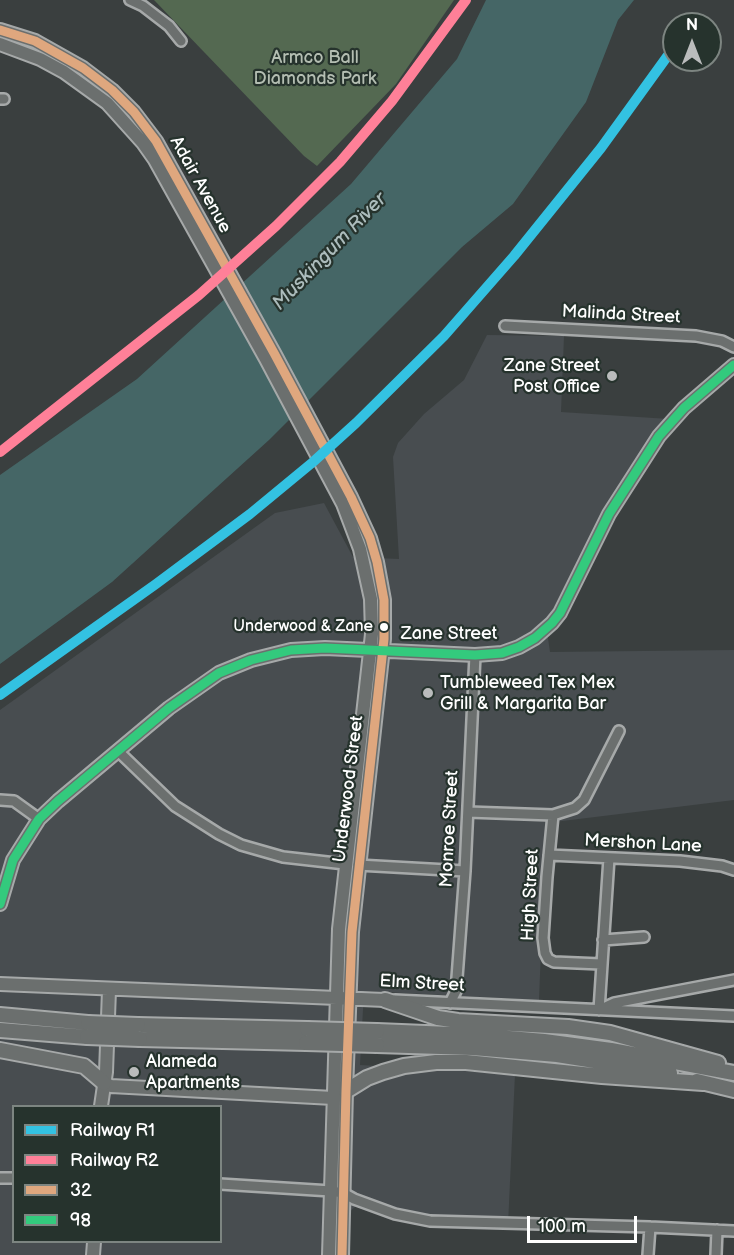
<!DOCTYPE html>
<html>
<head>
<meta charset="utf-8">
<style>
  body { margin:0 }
  #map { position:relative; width:734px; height:1255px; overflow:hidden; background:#3a3f3f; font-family:"Balsamiq Sans",sans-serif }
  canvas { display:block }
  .legend { position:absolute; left:12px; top:1105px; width:210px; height:138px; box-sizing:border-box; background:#26332d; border:2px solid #7d8581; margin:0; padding:8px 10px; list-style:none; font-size:18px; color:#fff }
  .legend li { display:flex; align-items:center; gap:12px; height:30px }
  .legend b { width:30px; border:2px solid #7d8581 }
  .north { position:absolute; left:662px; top:12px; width:60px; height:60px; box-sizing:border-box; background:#26332d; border:2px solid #7d8581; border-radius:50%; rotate:0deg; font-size:16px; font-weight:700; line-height:24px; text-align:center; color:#fff }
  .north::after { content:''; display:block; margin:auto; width:21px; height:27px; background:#babcbc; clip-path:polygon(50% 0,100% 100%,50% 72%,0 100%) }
  .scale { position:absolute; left:527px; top:1216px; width:110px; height:27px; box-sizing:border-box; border:3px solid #fff; border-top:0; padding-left:8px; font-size:18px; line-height:21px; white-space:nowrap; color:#fff; -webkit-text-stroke:4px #26332d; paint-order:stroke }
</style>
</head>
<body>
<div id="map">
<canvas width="734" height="1255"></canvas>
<ul class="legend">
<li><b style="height:8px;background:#33c2e2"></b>Railway R1</li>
<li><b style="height:8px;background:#ff8098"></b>Railway R2</li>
<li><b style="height:8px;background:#dfa77e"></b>32</li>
<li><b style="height:8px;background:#33ca7d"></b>98</li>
</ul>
<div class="north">N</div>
<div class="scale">100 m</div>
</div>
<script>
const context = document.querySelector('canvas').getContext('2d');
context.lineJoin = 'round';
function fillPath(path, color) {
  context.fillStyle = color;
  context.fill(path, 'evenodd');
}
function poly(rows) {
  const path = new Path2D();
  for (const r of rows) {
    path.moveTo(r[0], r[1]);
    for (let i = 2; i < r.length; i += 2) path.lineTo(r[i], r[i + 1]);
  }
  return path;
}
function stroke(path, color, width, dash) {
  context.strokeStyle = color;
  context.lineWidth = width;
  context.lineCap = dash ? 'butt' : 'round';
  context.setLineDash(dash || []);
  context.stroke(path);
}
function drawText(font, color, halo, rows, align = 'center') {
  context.font = font + ' "Balsamiq Sans",sans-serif';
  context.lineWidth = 4.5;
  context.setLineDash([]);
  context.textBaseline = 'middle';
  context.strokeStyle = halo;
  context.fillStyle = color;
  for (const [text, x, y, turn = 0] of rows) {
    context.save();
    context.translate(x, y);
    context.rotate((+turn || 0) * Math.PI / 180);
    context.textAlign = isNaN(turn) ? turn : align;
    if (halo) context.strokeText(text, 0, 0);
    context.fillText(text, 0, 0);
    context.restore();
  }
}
const built = poly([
  [487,335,564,336,561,412,669,419,626,473,577,568,561,602,546,624,550,652,734,650,734,800,546,823,539,1000,364,991,360,1065,515,1074,508,1225,407,1221,393,1218,360,1206,355,1207,348,1213,346,1255,0,1255,0,710,275,513,324,503,353,557,399,559,393,457,398,443,424,414,464,380],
  [14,1106,220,1106,220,1242,14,1242]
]);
const green = poly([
  [154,0,454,0,396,84,317,166,304,156]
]);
const water = poly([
  [486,0,634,0,618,20,586,102,513,204,462,247,269,440,112,582,0,664,0,475,137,379,351,184,457,59]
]);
const minor = poly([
  [130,0,143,6,169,26,181,41],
  [0,99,4,99],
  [505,326,696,336,722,341,734,347],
  [118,751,175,806,219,834,241,845,283,857,345,864],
  [0,800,14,801,39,819],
  [468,812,553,815,575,808,584,800,619,731],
  [553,815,547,877,543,938,545,953,548,959,554,962,601,964],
  [549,855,680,861,722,866,734,870],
  [609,858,599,1010,614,1003,734,980],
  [358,865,465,871],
  [603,940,644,937],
  [395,1000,734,1016],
  [450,1003,456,991,465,871,475,655],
  [0,1178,14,1178],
  [220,1184,331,1191,343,1193,354,1199,395,1214,430,1221,650,1227,734,1231],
  [648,1255,650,1227],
  [716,1255,717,1230]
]);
const major = poly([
  [0,30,35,41,83,68,112,90,134,112,156,141,274,353,351,497,370,538,377,562,384,600,384,639,352,932,346,1091,342,1255],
  [0,44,40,59,64,72,107,103,143,143,155,160,266,359,343,504,360,549,371,599,372,634,339,929,329,1255],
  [0,904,13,860,39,819,58,801,169,708,219,673,251,660,291,650,325,648,475,655,502,653,519,647,535,638,552,623,560,613,609,514,659,436,684,408,734,365],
  [0,984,385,1000],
  [104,1083,111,1086,333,1098,340,1094],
  [101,1106,106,1072,109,990],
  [93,1255,94,1242]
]);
const highway = poly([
  [385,1000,438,1018,458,1021,568,1027,610,1033,718,1063],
  [0,1015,88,1023],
  [138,1025,307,1029],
  [0,1030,87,1037],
  [377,1031,474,1035,544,1041,611,1050,734,1073],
  [140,1039,306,1043],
  [377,1045,473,1048,557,1055,670,1073],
  [0,1050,84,1066,104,1083],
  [697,1081,734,1090],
  [346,1091,367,1078,383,1072,404,1066,436,1062,466,1062,602,1076,703,1083]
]);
const highwayBridge = poly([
  [88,1023,138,1025],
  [307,1029,377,1031],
  [87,1037,140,1039],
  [306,1043,377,1045]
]);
const bus1 = poly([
  [0,30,35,41,83,68,112,90,134,112,156,141,274,353,351,497,370,538,377,562,384,600,384,639,352,932,346,1091,342,1255]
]);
const bus2 = poly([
  [0,904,13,860,39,819,58,801,169,708,219,673,251,660,291,650,325,648,475,655,502,653,519,647,535,638,552,623,560,613,609,514,659,436,684,408,734,365]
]);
const rail1 = poly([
  [0,695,156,584,250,514,313,462,356,423,444,336,514,256,601,148,674,47]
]);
const rail2 = poly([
  [0,452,199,295,276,226,340,162,392,101,466,0]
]);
const markers = [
  [612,376,6,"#babcbc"],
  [384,627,5,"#fff"],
  [428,693,6,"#babcbc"],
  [134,1072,6,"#babcbc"]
];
const busNames = [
  ["Underwood & Zane",373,627]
];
const parkNames = [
  ["Armco Ball",315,58],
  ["Diamonds Park",315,79]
];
const streetNames = [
  ["Adair Avenue",200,185,61],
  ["Malinda Street",621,315,3],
  ["Zane Street",449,634],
  ["Underwood Street",349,789,-83],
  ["Monroe Street",450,829,-87],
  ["Mershon Lane",643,844,3],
  ["High Street",531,895,-87],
  ["Elm Street",422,984,3]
];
const poiNames = [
  ["Zane Street",600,366,"right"],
  ["Post Office",600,387,"right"],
  ["Tumbleweed Tex Mex",440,683],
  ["Grill & Margarita Bar",440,704],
  ["Alameda",146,1062],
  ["Apartments",146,1083]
];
const waterNames = [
  ["Muskingum River",330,252,-46]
];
fillPath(built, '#484d50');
fillPath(green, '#546951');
fillPath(water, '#456666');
stroke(minor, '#a6a9a9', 14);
stroke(major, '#a6a9a9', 16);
stroke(highway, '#a6a9a9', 18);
stroke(minor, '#6b6f6e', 9);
stroke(major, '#6b6f6e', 12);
stroke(highway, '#6b6f6e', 14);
stroke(highwayBridge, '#a6a9a9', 18, []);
stroke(highwayBridge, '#6b6f6e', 14);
stroke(bus1, '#dfa77e', 9);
stroke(bus2, '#33ca7d', 9);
stroke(rail1, '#33c2e2', 10);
stroke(rail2, '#ff8098', 10);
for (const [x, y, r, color] of markers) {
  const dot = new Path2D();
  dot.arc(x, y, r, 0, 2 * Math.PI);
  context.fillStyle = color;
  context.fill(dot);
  stroke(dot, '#26332d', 2);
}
drawText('16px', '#fff', '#26332d', busNames, 'right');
drawText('18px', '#b4beb2', '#26332d', parkNames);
drawText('18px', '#fff', '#26332d', streetNames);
drawText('18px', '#fff', '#26332d', poiNames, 'left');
drawText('italic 20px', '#acbcbc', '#26332d', waterNames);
</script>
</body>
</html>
